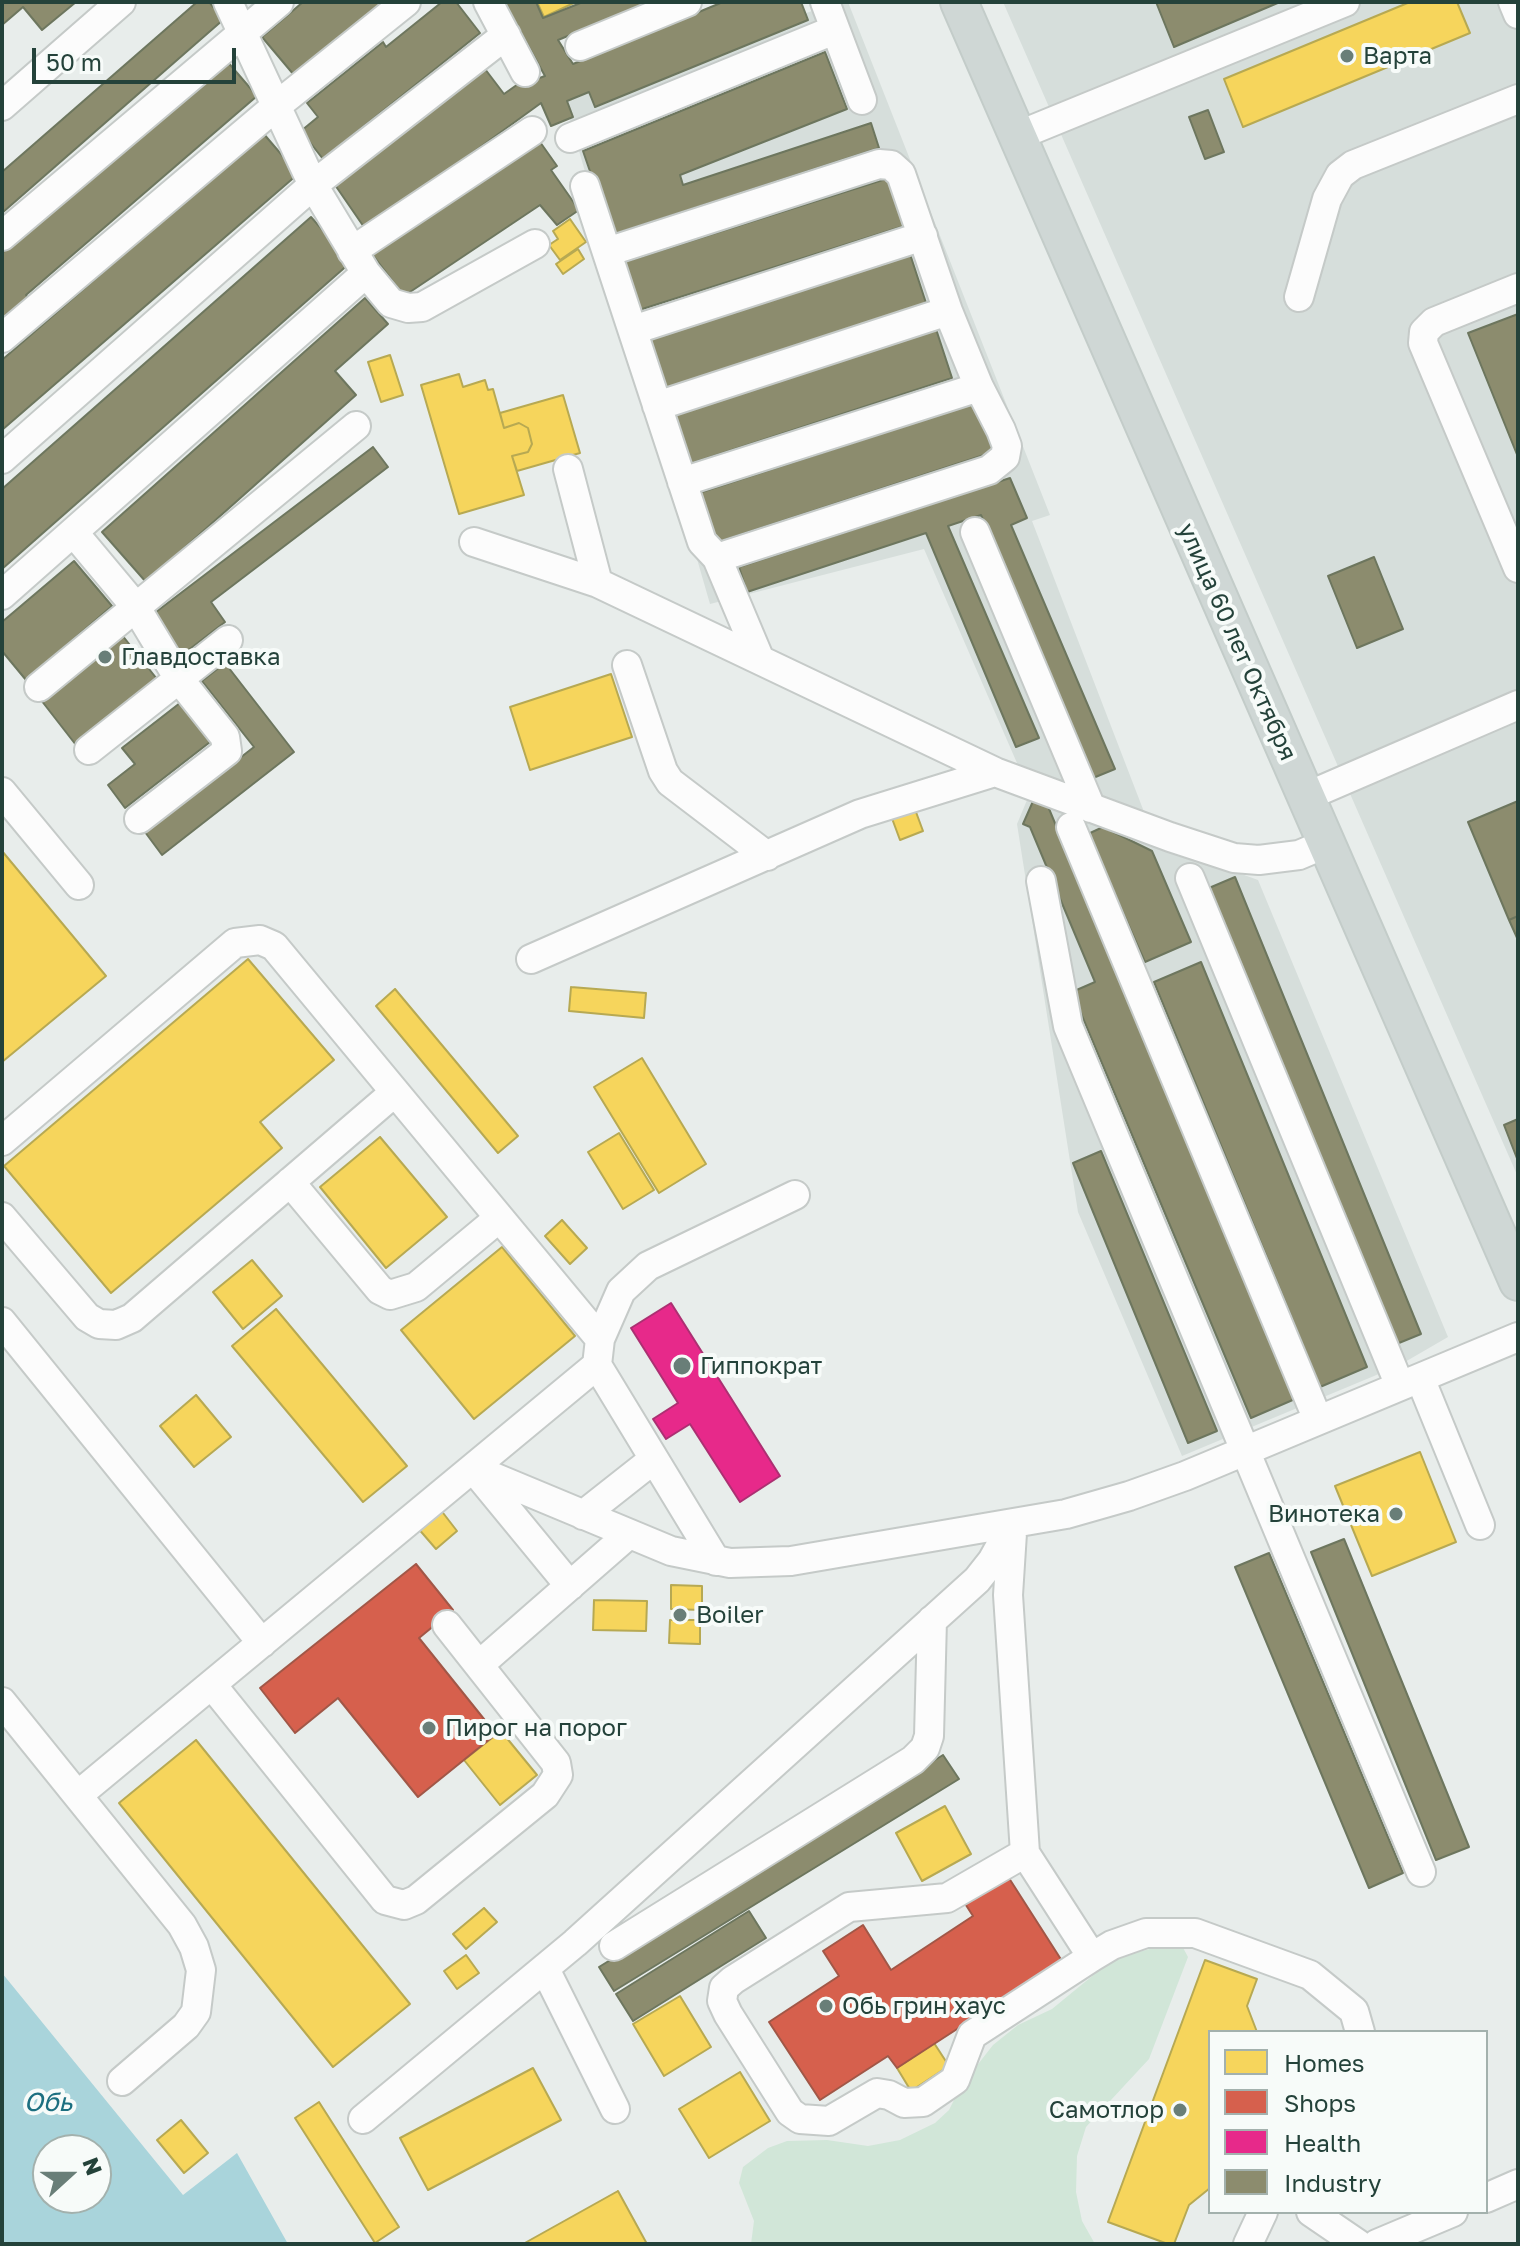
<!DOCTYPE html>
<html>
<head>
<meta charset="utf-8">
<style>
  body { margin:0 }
  #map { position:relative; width:1520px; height:2246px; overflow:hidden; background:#e8edeb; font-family:"Golos Text",sans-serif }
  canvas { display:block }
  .frame { position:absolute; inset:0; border:4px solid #24423a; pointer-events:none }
  .legend { position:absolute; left:1208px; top:2030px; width:280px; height:184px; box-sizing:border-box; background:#f7fbf9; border:2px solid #a3b1ad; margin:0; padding:10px 14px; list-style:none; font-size:24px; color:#24423a }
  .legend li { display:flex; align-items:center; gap:16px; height:40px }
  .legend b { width:40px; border:2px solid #a3b1ad }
  .north { position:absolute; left:32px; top:2134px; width:80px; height:80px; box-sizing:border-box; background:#f7fbf9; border:2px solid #a3b1ad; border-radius:50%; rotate:69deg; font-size:22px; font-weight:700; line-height:32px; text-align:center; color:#24423a }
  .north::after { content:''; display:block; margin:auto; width:28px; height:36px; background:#697e78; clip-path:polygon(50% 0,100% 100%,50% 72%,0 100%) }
  .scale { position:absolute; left:32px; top:48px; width:204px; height:36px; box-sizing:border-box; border:4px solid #24423a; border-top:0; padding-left:10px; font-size:24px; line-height:28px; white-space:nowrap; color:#24423a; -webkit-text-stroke:6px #f7fbf9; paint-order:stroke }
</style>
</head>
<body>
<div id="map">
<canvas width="1520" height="2246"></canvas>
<div class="frame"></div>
<ul class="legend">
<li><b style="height:22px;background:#f6d55c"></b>Homes</li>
<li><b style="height:22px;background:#d6604d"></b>Shops</li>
<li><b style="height:22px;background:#e7298a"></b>Health</li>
<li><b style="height:22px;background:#8c8c6e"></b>Industry</li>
</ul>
<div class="north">N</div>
<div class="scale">50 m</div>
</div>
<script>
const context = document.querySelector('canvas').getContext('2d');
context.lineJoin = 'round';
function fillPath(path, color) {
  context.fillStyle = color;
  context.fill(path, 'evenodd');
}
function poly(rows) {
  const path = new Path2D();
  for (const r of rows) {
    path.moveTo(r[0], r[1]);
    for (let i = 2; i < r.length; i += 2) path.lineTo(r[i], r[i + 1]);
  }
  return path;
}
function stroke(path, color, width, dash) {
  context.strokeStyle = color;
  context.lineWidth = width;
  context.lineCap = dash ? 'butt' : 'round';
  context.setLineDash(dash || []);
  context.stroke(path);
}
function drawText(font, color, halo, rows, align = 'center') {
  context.font = font + ' "Golos Text",sans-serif';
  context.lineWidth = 8;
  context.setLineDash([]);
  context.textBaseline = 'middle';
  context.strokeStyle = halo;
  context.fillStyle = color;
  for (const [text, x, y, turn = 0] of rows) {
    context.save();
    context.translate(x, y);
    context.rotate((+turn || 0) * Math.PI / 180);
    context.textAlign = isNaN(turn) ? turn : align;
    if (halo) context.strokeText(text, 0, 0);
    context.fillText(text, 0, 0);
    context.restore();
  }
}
const built = poly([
  [840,2,848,2,1050,515,1032,521,1156,843,1258,880,1448,1337,1398,1366,1182,1456,1078,1212,1017,824,1030,793,924,549,710,604,562,92],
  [1003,2,1518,2,1518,1177]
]);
const green = poly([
  [1168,1944,1181,1944,1188,1957,1149,2059,1086,2127,1077,2156,1076,2192,1082,2221,1095,2244,751,2244,754,2221,739,2183,743,2167,768,2148,787,2141,827,2140,868,2146,900,2140,935,2123,949,2110,961,2086,993,2045,1018,2025,1052,2009,1113,1959]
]);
const water = poly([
  [2,1973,183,2195,237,2153,288,2244,2,2244],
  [48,2150,96,2150,96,2198,48,2198]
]);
const homes = poly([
  [537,2,576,2,544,17,537,2],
  [1410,2,1457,2,1470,33,1243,127,1224,79,1410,2],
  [570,219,586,242,560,260,549,245,558,239,553,231,570,219],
  [578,249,584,259,563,274,556,264,578,249],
  [390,355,403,395,381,402,368,362,390,355],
  [459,374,463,387,485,380,488,390,493,389,504,428,519,423,528,428,532,444,528,452,512,456,524,495,459,514,421,385,459,374],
  [563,395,580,453,517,471,512,456,528,452,532,444,528,428,519,423,504,428,500,413,563,395],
  [611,674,632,737,530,770,510,707,611,674],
  [913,804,923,831,900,840,890,813,913,804],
  [2,851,106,976,2,1062,2,851],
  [248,959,334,1060,260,1122,282,1148,111,1293,4,1166,248,959],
  [571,987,646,993,644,1018,569,1011,571,987],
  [395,989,518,1136,498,1153,376,1006,395,989],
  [642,1058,706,1164,659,1193,594,1087,642,1058],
  [619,1133,654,1190,623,1209,588,1152,619,1133],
  [380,1137,447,1217,386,1268,320,1187,380,1137],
  [562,1220,587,1248,570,1264,545,1236,562,1220],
  [502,1247,575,1336,474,1419,401,1330,502,1247],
  [252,1260,282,1296,243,1329,213,1292,252,1260],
  [276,1309,407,1466,363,1502,232,1346,276,1309],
  [196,1395,231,1437,194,1467,160,1426,196,1395],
  [1420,1452,1456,1542,1372,1576,1335,1486,1420,1452],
  [440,1509,457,1531,436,1549,417,1527,440,1509],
  [671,1585,702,1586,702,1610,671,1609,671,1585],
  [594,1600,647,1601,646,1631,593,1630,594,1600],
  [670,1620,700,1620,700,1644,669,1643,670,1620],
  [501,1731,537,1775,500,1805,464,1760,501,1731],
  [196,1740,410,2004,333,2067,119,1803,196,1740],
  [945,1806,971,1854,922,1881,896,1833,945,1806],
  [484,1908,497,1922,466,1949,453,1934,484,1908],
  [466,1955,479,1973,457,1989,444,1971,466,1955],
  [1205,1960,1257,1979,1247,2006,1257,2032,1210,2032,1210,2188,1189,2205,1174,2244,1168,2244,1108,2222,1205,1960],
  [680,1996,711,2047,664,2076,633,2024,680,1996],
  [934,2043,949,2066,911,2091,897,2068,934,2043],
  [533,2068,561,2120,428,2190,400,2138,533,2068],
  [740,2072,770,2121,709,2158,679,2109,740,2072],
  [319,2102,399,2227,375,2243,295,2118,319,2102],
  [181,2120,208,2153,184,2173,157,2140,181,2120],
  [618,2191,647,2244,523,2244,618,2191]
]);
const shops = poly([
  [416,1564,453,1610,419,1638,496,1734,418,1797,338,1698,295,1733,260,1688,416,1564],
  [1007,1875,1062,1961,897,2068,888,2056,820,2100,769,2022,839,1976,823,1951,863,1925,891,1970,973,1916,964,1902,1007,1875]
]);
const health = poly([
  [671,1303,780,1476,740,1502,690,1424,666,1439,653,1419,678,1403,631,1328,671,1303]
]);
const industry = poly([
  [2,2,76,2,42,30,23,7,2,25,2,2],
  [197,2,209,2,224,19,2,213,2,172,197,2],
  [303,2,383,2,294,75,262,37,303,2],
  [442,2,456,2,480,33,323,159,301,131,318,117,307,103,383,42,386,47,442,2],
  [504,2,536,2,543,18,583,2,651,2,558,40,573,64,723,2,801,2,808,20,595,107,589,92,567,101,573,117,551,126,541,103,366,230,333,182,485,69,504,94,528,77,531,81,545,76,504,2],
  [1156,2,1280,2,1174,47,1156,2],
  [825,52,847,109,680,175,683,185,871,123,879,148,612,235,583,151,825,52],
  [226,60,257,96,26,295,30,300,2,325,2,253,226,60],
  [1208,110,1224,152,1205,159,1189,117,1208,110],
  [263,133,298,174,2,430,2,360,263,133],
  [540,142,557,166,551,170,579,210,557,225,540,205,404,296,372,254,540,142],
  [889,178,904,226,636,311,621,263,889,178],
  [311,217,351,262,2,569,2,489,311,217],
  [910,254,926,303,663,389,647,340,910,254],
  [365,298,388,324,335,371,356,395,146,582,102,532,365,298],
  [1518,314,1518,457,1468,333,1518,314],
  [936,329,952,378,686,465,670,415,936,329],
  [977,402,993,452,712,544,696,494,977,402],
  [373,447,388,467,211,602,225,622,182,655,152,615,373,447],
  [1010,478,1027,518,1011,525,1115,769,1093,778,981,515,948,526,1039,738,1016,747,926,533,747,592,739,567,1010,478],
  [1374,557,1403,629,1357,648,1328,576,1374,557],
  [74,561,112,606,26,680,2,651,2,622,74,561],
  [122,635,157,679,76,745,41,700,122,635],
  [225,663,294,752,162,855,145,832,254,747,202,681,225,663],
  [180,703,210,742,125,808,108,785,135,764,122,748,180,703],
  [1034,799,1047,804,1295,1399,1251,1418,1072,992,1095,982,1030,827,1023,824,1034,799],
  [1518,801,1518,916,1509,920,1468,822,1518,801],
  [1103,827,1152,851,1191,942,1145,962,1088,834,1103,827],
  [1235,877,1421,1334,1394,1345,1209,888,1235,877],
  [1518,916,1518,940,1509,920,1518,916],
  [1201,962,1367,1367,1320,1387,1154,982,1201,962],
  [1518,1119,1518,1161,1504,1125,1518,1119],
  [1101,1151,1217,1431,1188,1443,1073,1163,1101,1151],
  [1344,1539,1469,1847,1436,1860,1311,1552,1344,1539],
  [1269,1553,1403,1873,1369,1888,1235,1567,1269,1553],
  [943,1755,959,1779,614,1991,599,1967,943,1755],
  [749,1911,766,1938,633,2021,616,1994,749,1911]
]);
const minor = poly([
  [488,2,525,72],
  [825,2,862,100],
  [1513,2,1518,14],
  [580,46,687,2],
  [2,106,121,2],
  [1017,136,1345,2],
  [570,138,834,30],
  [585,186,702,542,717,558,760,660],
  [2,236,279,2],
  [352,251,532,131],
  [607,252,879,164,891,165,901,174,948,311,979,387,1001,430,1007,446,1005,457,989,470,717,558],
  [366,273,391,303,408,308,422,307,535,244],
  [1518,288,1434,322,1424,332,1423,343,1518,568],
  [1299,297,1327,199,1340,175,1353,165,1518,99],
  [633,330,923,236],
  [2,338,275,107,406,2],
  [657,406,948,311],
  [2,459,313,185,506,35],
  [568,469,598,583],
  [682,482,979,387],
  [975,532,1091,808],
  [74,533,135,606,179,679,225,737,227,751,139,819],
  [474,542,598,583,995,772,1170,837,1234,858,1259,860,1299,855,1325,844],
  [2,595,366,273,313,185,228,2],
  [627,665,663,771,670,782,767,856],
  [39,687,356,426],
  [89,750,228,640],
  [2,792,79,885],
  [1305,797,1518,705],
  [1071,827,1318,1420],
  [1190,878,1400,1386],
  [1041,881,1068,1026,1421,1872],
  [531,959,860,814,995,772],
  [2,1141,235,943,260,940,274,946,600,1339,597,1365,716,1561],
  [290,1182,380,1290,390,1295,416,1287,499,1218],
  [2,1217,87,1317,99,1324,116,1325,132,1318,395,1092],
  [2,1322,262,1643],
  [600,1339,621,1291,648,1266,795,1195],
  [1420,1378,1480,1525],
  [474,1469,671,1551,730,1563,791,1561,1066,1514,1129,1496,1185,1476,1518,1337],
  [477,1473,570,1586],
  [583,1515,654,1459],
  [1012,1533,1008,1595,1025,1853,1092,1957,1112,1945,1146,1933,1195,1933,1310,1975,1354,2011,1360,2032],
  [479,1665,629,1534],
  [212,1685,385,1900,404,1905,416,1900,545,1795,558,1775,556,1763,447,1625],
  [2,1702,182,1925,194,1947,201,1970,196,2012,186,2026,122,2081],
  [78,1795,597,1365],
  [1025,1853,947,1898,849,1907,733,1980,724,1988,722,2001,728,2014,790,2112,800,2119,829,2121,877,2093,889,2095,904,2103,923,2102,955,2080,972,2035,1092,1957],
  [614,1946,913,1760,925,1748,929,1736,932,1620],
  [545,1969,615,2109],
  [363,2119,575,1943,977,1580,992,1561,1012,1525],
  [1486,2198,1518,2184],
  [1311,2212,1358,2244],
  [1248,2244,1263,2212],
  [1377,2244,1453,2212]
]);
const major = poly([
  [959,2,1518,1282]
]);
const markers = [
  [1347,56,8,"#697e78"],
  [105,657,8,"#697e78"],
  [682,1366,10,"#697e78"],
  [1396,1514,8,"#697e78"],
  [680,1615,8,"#697e78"],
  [429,1728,8,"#697e78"],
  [826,2006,8,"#697e78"],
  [1180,2110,8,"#697e78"]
];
const poiNames = [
  ["Варта",1363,56],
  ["Главдоставка",121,657],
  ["Гиппократ",700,1366],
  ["Винотека",1380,1514,"right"],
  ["Boiler",696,1615],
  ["Пирог на порог",445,1728],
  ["Обь грин хаус",842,2006],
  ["Самотлор",1164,2110,"right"]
];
const streetNames = [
  ["улица 60 лет Октября",1237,642,66]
];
const waterNames = [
  ["Обь",48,2103]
];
fillPath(built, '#d6dedb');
fillPath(green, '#d1e6d8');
fillPath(water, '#a9d4db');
fillPath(homes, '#f6d55c');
stroke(homes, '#b7a952', 2);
fillPath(shops, '#d6604d');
stroke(shops, '#a15747', 2);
fillPath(health, '#e7298a');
stroke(health, '#ac3072', 2);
fillPath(industry, '#8c8c6e');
stroke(industry, '#6d765e', 2);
stroke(minor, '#c5cac8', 32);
stroke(major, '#c3ccc9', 40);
stroke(minor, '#fcfcfc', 28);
stroke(major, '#cfd7d5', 36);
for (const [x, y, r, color] of markers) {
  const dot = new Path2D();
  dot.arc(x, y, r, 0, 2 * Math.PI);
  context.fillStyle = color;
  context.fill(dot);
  stroke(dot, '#f7fbf9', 3);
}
drawText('24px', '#24423a', '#f7fbf9', poiNames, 'left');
drawText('24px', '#24423a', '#f7fbf9', streetNames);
drawText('italic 26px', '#1c6f80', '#f7fbf9', waterNames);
</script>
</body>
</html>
